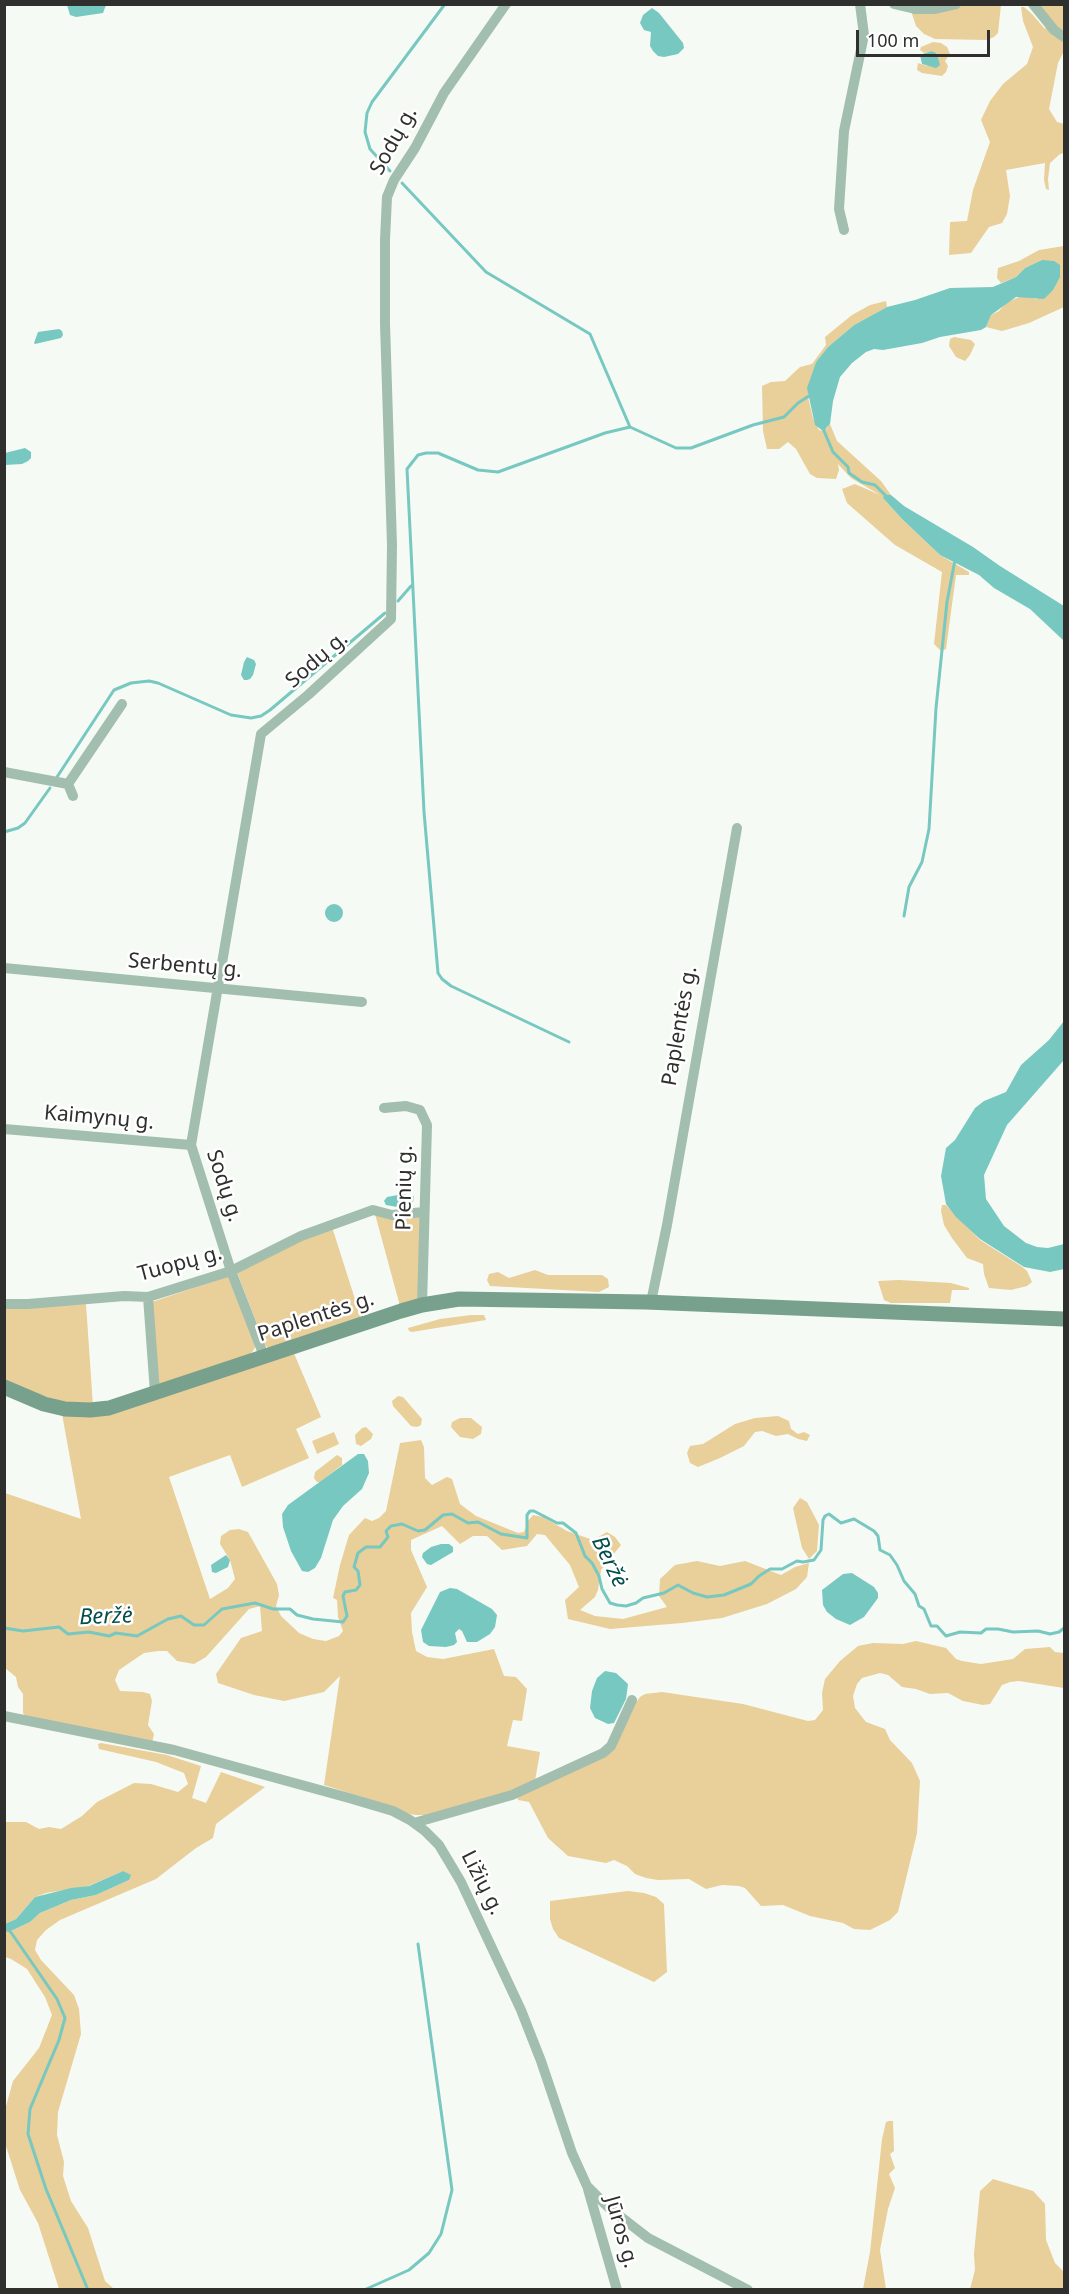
<!DOCTYPE html>
<html>
<head>
<meta charset="utf-8">
<style>
  body { margin:0 }
  #map { position:relative; width:1069px; height:2294px; overflow:hidden; background:#f6faf4; font-family:"Noto Sans",sans-serif }
  canvas { display:block }
  .frame { position:absolute; inset:0; border:6px solid #2f302e; pointer-events:none }
  .scale { position:absolute; left:856px; top:30px; width:134px; height:27px; box-sizing:border-box; border:3px solid #2f302e; border-top:0; padding-left:8px; font-size:18px; line-height:21px; white-space:nowrap; color:#2f302e; -webkit-text-stroke:4px #fff; paint-order:stroke }
</style>
</head>
<body>
<div id="map">
<canvas width="1069" height="2294"></canvas>
<div class="frame"></div>
<div class="scale">100 m</div>
</div>
<script>
const context = document.querySelector('canvas').getContext('2d');
context.lineJoin = 'round';
function fillPath(path, color) {
  context.fillStyle = color;
  context.fill(path, 'evenodd');
}
function poly(rows) {
  const path = new Path2D();
  for (const r of rows) {
    if (r.length === 3) {
      path.moveTo(r[0] + r[2], r[1]);
      path.arc(r[0], r[1], r[2], 0, 2 * Math.PI);
      continue;
    }
    path.moveTo(r[0], r[1]);
    for (let i = 2; i < r.length; i += 2) path.lineTo(r[i], r[i + 1]);
  }
  return path;
}
function stroke(path, color, width, dash) {
  context.strokeStyle = color;
  context.lineWidth = width;
  context.lineCap = dash ? 'butt' : 'round';
  context.setLineDash(dash || []);
  context.stroke(path);
}
function drawText(font, color, halo, rows, align = 'center') {
  context.font = font + ' "Noto Sans",sans-serif';
  context.lineWidth = 5;
  context.setLineDash([]);
  context.textBaseline = 'middle';
  context.strokeStyle = halo;
  context.fillStyle = color;
  for (const [text, x, y, turn = 0] of rows) {
    context.save();
    context.translate(x, y);
    context.rotate((+turn || 0) * Math.PI / 180);
    context.textAlign = isNaN(turn) ? turn : align;
    if (halo) context.strokeText(text, 0, 0);
    context.fillText(text, 0, 0);
    context.restore();
  }
}
const green = poly([
  [909,5,1001,5,998,33,994,37,986,40,935,39,924,34,916,26],
  [1040,5,1064,5,1064,51,1058,63,1049,109,1057,122,1064,124,1064,153,1060,154,1050,163,1048,179,1049,190,1046,189,1044,180,1045,163,1006,170,1010,196,1007,214,1002,223,989,227,971,253,949,255,950,222,967,221,973,190,990,142,981,120,990,101,1003,84,1027,64,1033,47,1023,21,1021,7,1024,7,1032,14,1045,29,1051,20],
  [933,42,941,43,947,47,950,54,945,61,948,66,946,72,942,76,922,73,917,70,918,63,927,66,931,51,924,53,920,50,921,47],
  [1064,246,1064,307,1029,323,1002,331,986,327,991,315,999,311,1007,302,1022,296,1037,299,1042,260,1025,268,1016,277,1001,283,997,278,998,268,1019,261,1039,250],
  [886,301,887,307,854,325,828,347,816,362,810,380,808,397,813,418,819,430,824,431,830,424,837,441,881,481,891,495,884,494,883,498,902,519,940,555,969,572,969,575,956,575,946,649,941,651,934,644,942,572,895,545,847,503,842,489,855,484,880,495,851,478,838,464,839,470,836,479,817,478,810,474,796,449,788,442,779,449,767,449,763,431,762,386,771,382,785,381,800,367,812,364,826,345,825,337,852,315,870,305],
  [954,337,971,340,975,344,970,355,965,361,956,357,949,346,950,339],
  [942,1205,946,1205,980,1240,1021,1266,1027,1271,1032,1282,1027,1286,1011,1290,989,1288,984,1274,983,1264,967,1258,952,1238,944,1225,941,1211],
  [375,1214,421,1215,420,1300,400,1306],
  [332,1227,361,1318,268,1348,265,1345,237,1272,283,1249],
  [535,1270,548,1275,602,1275,608,1279,609,1287,599,1292,490,1286,487,1280,489,1274,498,1272,509,1278],
  [229,1276,256,1345,253,1351,249,1355,151,1391,146,1304],
  [899,1280,951,1283,969,1288,969,1290,952,1290,950,1303,891,1303,884,1300,878,1281],
  [86,1304,93,1406,74,1406,5,1383,5,1307],
  [471,1315,484,1315,486,1320,412,1332,409,1331,408,1328,440,1319],
  [293,1351,321,1417,296,1429,309,1458,242,1487,230,1455,169,1477,210,1599,228,1588,235,1579,230,1560,220,1544,221,1536,230,1530,239,1529,248,1532,277,1584,279,1595,276,1606,281,1616,299,1633,313,1639,326,1641,339,1636,343,1631,338,1617,337,1600,333,1598,340,1565,349,1535,365,1518,372,1521,379,1518,386,1511,400,1443,421,1440,424,1447,425,1478,432,1485,447,1477,452,1479,460,1504,476,1516,518,1533,524,1532,528,1521,533,1515,543,1517,567,1531,593,1540,607,1532,615,1537,621,1545,601,1570,598,1590,595,1597,580,1610,595,1616,623,1619,667,1607,659,1596,660,1579,675,1565,697,1561,720,1566,745,1561,781,1575,795,1567,809,1563,807,1577,796,1589,767,1604,722,1618,682,1623,610,1629,568,1619,565,1600,579,1587,570,1565,545,1535,537,1534,527,1546,502,1550,487,1536,473,1536,460,1544,442,1526,411,1540,411,1550,427,1587,411,1613,412,1632,416,1651,427,1657,443,1659,494,1649,504,1676,516,1677,527,1689,522,1721,513,1720,507,1746,540,1752,535,1781,503,1795,428,1815,416,1815,404,1813,378,1802,324,1785,340,1676,324,1692,284,1701,254,1695,218,1683,216,1674,241,1638,262,1631,260,1606,249,1609,206,1657,194,1664,177,1661,167,1651,158,1651,144,1653,119,1670,115,1680,120,1691,143,1692,150,1694,152,1701,148,1725,154,1734,152,1743,29,1721,23,1713,23,1694,18,1687,16,1677,5,1668,5,1493,81,1519,62,1414,80,1417,99,1416],
  [398,1396,403,1397,422,1419,421,1425,417,1427,411,1426,393,1406,392,1401],
  [778,1416,789,1421,791,1429,798,1434,804,1432,810,1435,807,1441,798,1439,788,1434,776,1436,762,1431,755,1432,744,1446,720,1458,698,1467,690,1463,687,1453,690,1446,703,1444,735,1424,755,1418],
  [460,1418,471,1418,482,1427,481,1434,473,1439,460,1437,451,1427,452,1422],
  [366,1427,373,1434,371,1439,361,1446,356,1444,355,1435,362,1428],
  [334,1432,339,1444,317,1454,312,1441],
  [337,1455,342,1458,342,1465,320,1482,317,1482,314,1478,315,1472],
  [800,1498,807,1502,819,1525,817,1551,809,1559,802,1548,793,1508],
  [916,1641,946,1648,956,1659,962,1661,981,1664,1013,1659,1025,1649,1050,1647,1055,1652,1064,1653,1064,1688,1019,1681,1010,1682,1002,1685,990,1704,983,1705,963,1701,948,1693,930,1694,916,1689,902,1687,888,1675,880,1673,862,1678,857,1684,853,1696,855,1708,866,1722,885,1729,890,1740,912,1763,920,1781,917,1833,898,1912,890,1920,870,1930,854,1929,843,1923,810,1916,783,1905,761,1906,745,1888,739,1886,722,1885,706,1889,689,1879,658,1880,646,1878,635,1874,627,1866,614,1860,606,1863,568,1856,548,1838,529,1802,518,1800,517,1797,607,1756,634,1705,640,1697,645,1694,662,1692,743,1704,808,1721,815,1720,823,1710,822,1693,825,1679,840,1661,858,1646,873,1643,903,1644],
  [101,1743,167,1755,201,1766,192,1798,206,1803,221,1772,265,1787,216,1824,213,1838,196,1848,156,1879,60,1920,46,1930,37,1940,35,1950,41,1960,74,1995,79,2009,81,2034,58,2112,57,2135,64,2162,63,2176,71,2201,88,2228,105,2281,114,2289,59,2289,38,2223,20,2190,5,2143,5,2110,13,2081,39,2048,52,2015,45,1997,27,1969,11,1959,5,1957,5,1931,13,1930,30,1922,40,1913,71,1900,96,1895,129,1880,123,1871,88,1886,46,1893,35,1897,16,1919,5,1924,5,1822,26,1822,39,1829,49,1827,61,1829,82,1816,97,1802,134,1783,151,1784,178,1792,188,1784,184,1773,156,1762,99,1749,98,1744],
  [628,1891,644,1893,656,1897,664,1904,667,1972,654,1982,559,1938,553,1929,550,1919,550,1901],
  [889,2121,893,2121,894,2151,890,2154,895,2168,889,2174,895,2188,888,2209,880,2250,886,2289,863,2289,870,2252,882,2139,886,2122],
  [993,2179,1033,2191,1045,2204,1046,2240,1055,2263,1064,2272,1064,2289,970,2289,975,2270,974,2254,980,2191]
]);
const water = poly([
  [67,5,67,4,106,5,103,13,76,17,70,15],
  [652,8,659,13,683,43,684,48,678,54,664,57,658,56,653,51,650,46,651,32,644,30,640,23,643,15],
  [931,51,936,53,938,58,940,65,936,68,922,64,920,55],
  [1042,260,1054,261,1060,265,1060,277,1053,290,1044,299,1016,297,991,315,986,327,981,330,940,337,922,343,883,350,874,349,866,352,852,363,840,377,833,401,830,424,823,431,815,425,807,388,816,362,828,347,854,325,887,307,915,300,950,288,993,287,1016,277,1025,268],
  [59,329,62,331,63,335,61,338,35,344,34,343,38,332],
  [25,448,31,452,31,458,28,461,22,464,5,465,5,453],
  [884,494,891,495,904,506,973,547,1000,566,1064,606,1064,641,1030,609,994,588,979,575,940,555,902,519,883,498],
  [247,657,254,660,256,664,253,675,250,679,247,680,244,680,241,675,244,662],
  [334,913,9],
  [1064,1021,1064,1060,1007,1125,984,1175,986,1199,1004,1226,1026,1243,1037,1247,1048,1248,1064,1244,1064,1269,1050,1272,1024,1267,980,1239,956,1217,946,1204,941,1176,946,1148,955,1140,975,1108,984,1101,1006,1092,1021,1065,1049,1040],
  [403,1194,414,1196,413,1202,397,1207,386,1205,384,1201,387,1197],
  [358,1454,364,1454,368,1461,369,1473,362,1489,343,1506,333,1520,321,1558,315,1568,308,1572,302,1571,291,1551,283,1527,282,1514,288,1505],
  [441,1544,449,1544,453,1547,453,1552,431,1565,427,1564,422,1557,423,1553,431,1547],
  [226,1555,230,1560,228,1567,216,1573,212,1572,211,1565],
  [852,1573,874,1587,878,1593,878,1598,864,1617,850,1625,836,1619,827,1612,823,1605,822,1590,843,1574],
  [450,1588,457,1589,492,1609,497,1615,495,1627,490,1634,477,1642,467,1642,462,1631,459,1629,455,1633,457,1642,454,1645,446,1647,429,1646,423,1642,421,1630,440,1592],
  [605,1671,616,1673,628,1684,626,1699,614,1723,608,1724,595,1718,590,1708,592,1691,597,1678],
  [123,1871,131,1875,129,1880,96,1895,71,1900,40,1913,30,1922,13,1930,5,1931,5,1924,16,1919,35,1897,71,1888,89,1886]
]);
const stream = poly([
  [390,171,370,149,365,132,367,113,372,102,445,4],
  [402,183,486,272,590,334,630,427],
  [824,427,824,431,833,452,848,467,849,473,862,482,875,485,886,496],
  [398,601,411,586],
  [57,777,114,690,131,683,149,681,158,683,231,715,251,718,261,716,270,710,385,613],
  [4,832,18,828,25,823,50,788],
  [904,916,909,887,922,862,929,829,936,708,947,602,955,560],
  [569,1042,451,986,442,979,438,973,424,812,407,469,418,455,426,453,438,453,478,470,498,472,605,433,630,427,676,448,691,448,753,425,784,417,798,403,809,396],
  [4,1628,23,1631,59,1627,68,1634,89,1632,109,1636,116,1633,137,1636,168,1619,181,1616,194,1625,204,1625,222,1609,255,1603,273,1609,290,1609,297,1615,313,1619,343,1622,347,1616,343,1596,345,1592,356,1590,360,1585,358,1571,354,1567,358,1553,366,1547,380,1547,388,1537,386,1531,391,1526,402,1524,418,1531,425,1530,443,1515,452,1514,468,1523,478,1522,501,1534,527,1538,527,1515,530,1511,534,1511,557,1523,563,1523,576,1533,585,1556,592,1563,599,1576,602,1589,610,1603,617,1605,626,1606,636,1603,643,1598,664,1593,678,1585,693,1593,707,1597,724,1595,751,1584,759,1576,770,1569,782,1569,797,1561,803,1562,814,1560,821,1550,823,1520,825,1516,829,1514,841,1523,854,1519,874,1531,878,1536,880,1550,890,1555,897,1565,904,1581,915,1594,919,1606,924,1609,931,1626,937,1626,946,1636,960,1632,981,1633,986,1629,998,1629,1013,1632,1038,1631,1050,1634,1059,1632,1064,1628],
  [4,1929,10,1931,57,1999,65,2018,59,2040,30,2109,28,2134,46,2189,88,2290],
  [364,2290,409,2270,429,2253,441,2234,452,2190,418,1944]
]);
const minor = poly([
  [894,4,915,9,934,9,956,4],
  [1033,4,1054,30,1064,37],
  [844,230,839,209,844,131,864,35,860,4],
  [4,772,68,784,73,796],
  [68,784,122,704],
  [4,968,362,1002],
  [384,1108,406,1106,420,1110,427,1125,422,1305],
  [4,1129,191,1145],
  [148,1297,155,1393],
  [651,1302,667,1225,737,828],
  [4,1304,28,1304,124,1296,148,1297,231,1271,301,1236,373,1210,392,1215,424,1212],
  [264,1356,231,1271,191,1145,261,734,308,695,391,619,392,545,385,324,385,240,387,197,394,180,415,148,444,93,506,4],
  [4,1716,174,1750,349,1798,393,1811,410,1820,425,1831,439,1845,461,1882,521,2010,541,2061,572,2153,587,2186,608,2207,648,2238,748,2290],
  [414,1823,512,1795,603,1753,611,1746,632,1700],
  [588,2189,617,2290]
]);
const secondary = poly([
  [4,1387,44,1404,65,1409,90,1410,109,1408,401,1311,422,1305,459,1299,646,1302,1064,1319]
]);
const streetNames = [
  ["Sodų g.",394,141,-61],
  ["Sodų g.",317,660,-41],
  ["Serbentų g.",185,966,5],
  ["Paplentės g.",680,1026,-80],
  ["Kaimynų g.",99,1118,5],
  ["Sodų g.",224,1186,72],
  ["Pienių g.",405,1188,-89],
  ["Tuopų g.",180,1264,-15],
  ["Paplentės g.",316,1317,-18],
  ["Ližių g.",482,1883,63],
  ["Jūros g.",621,2232,74]
];
const waterNames = [
  ["Beržė",609,1562,64],
  ["Beržė",106,1617,-2]
];
fillPath(green, '#e9cf99');
fillPath(water, '#77c8c1');
stroke(stream, '#77c8c1', 3);
stroke(minor, '#a2beaf', 10);
stroke(secondary, '#77a18c', 15);
drawText('21px', '#2f302e', '#fff', streetNames);
drawText('italic 22px', '#024f4b', '#fff', waterNames);
</script>
</body>
</html>
